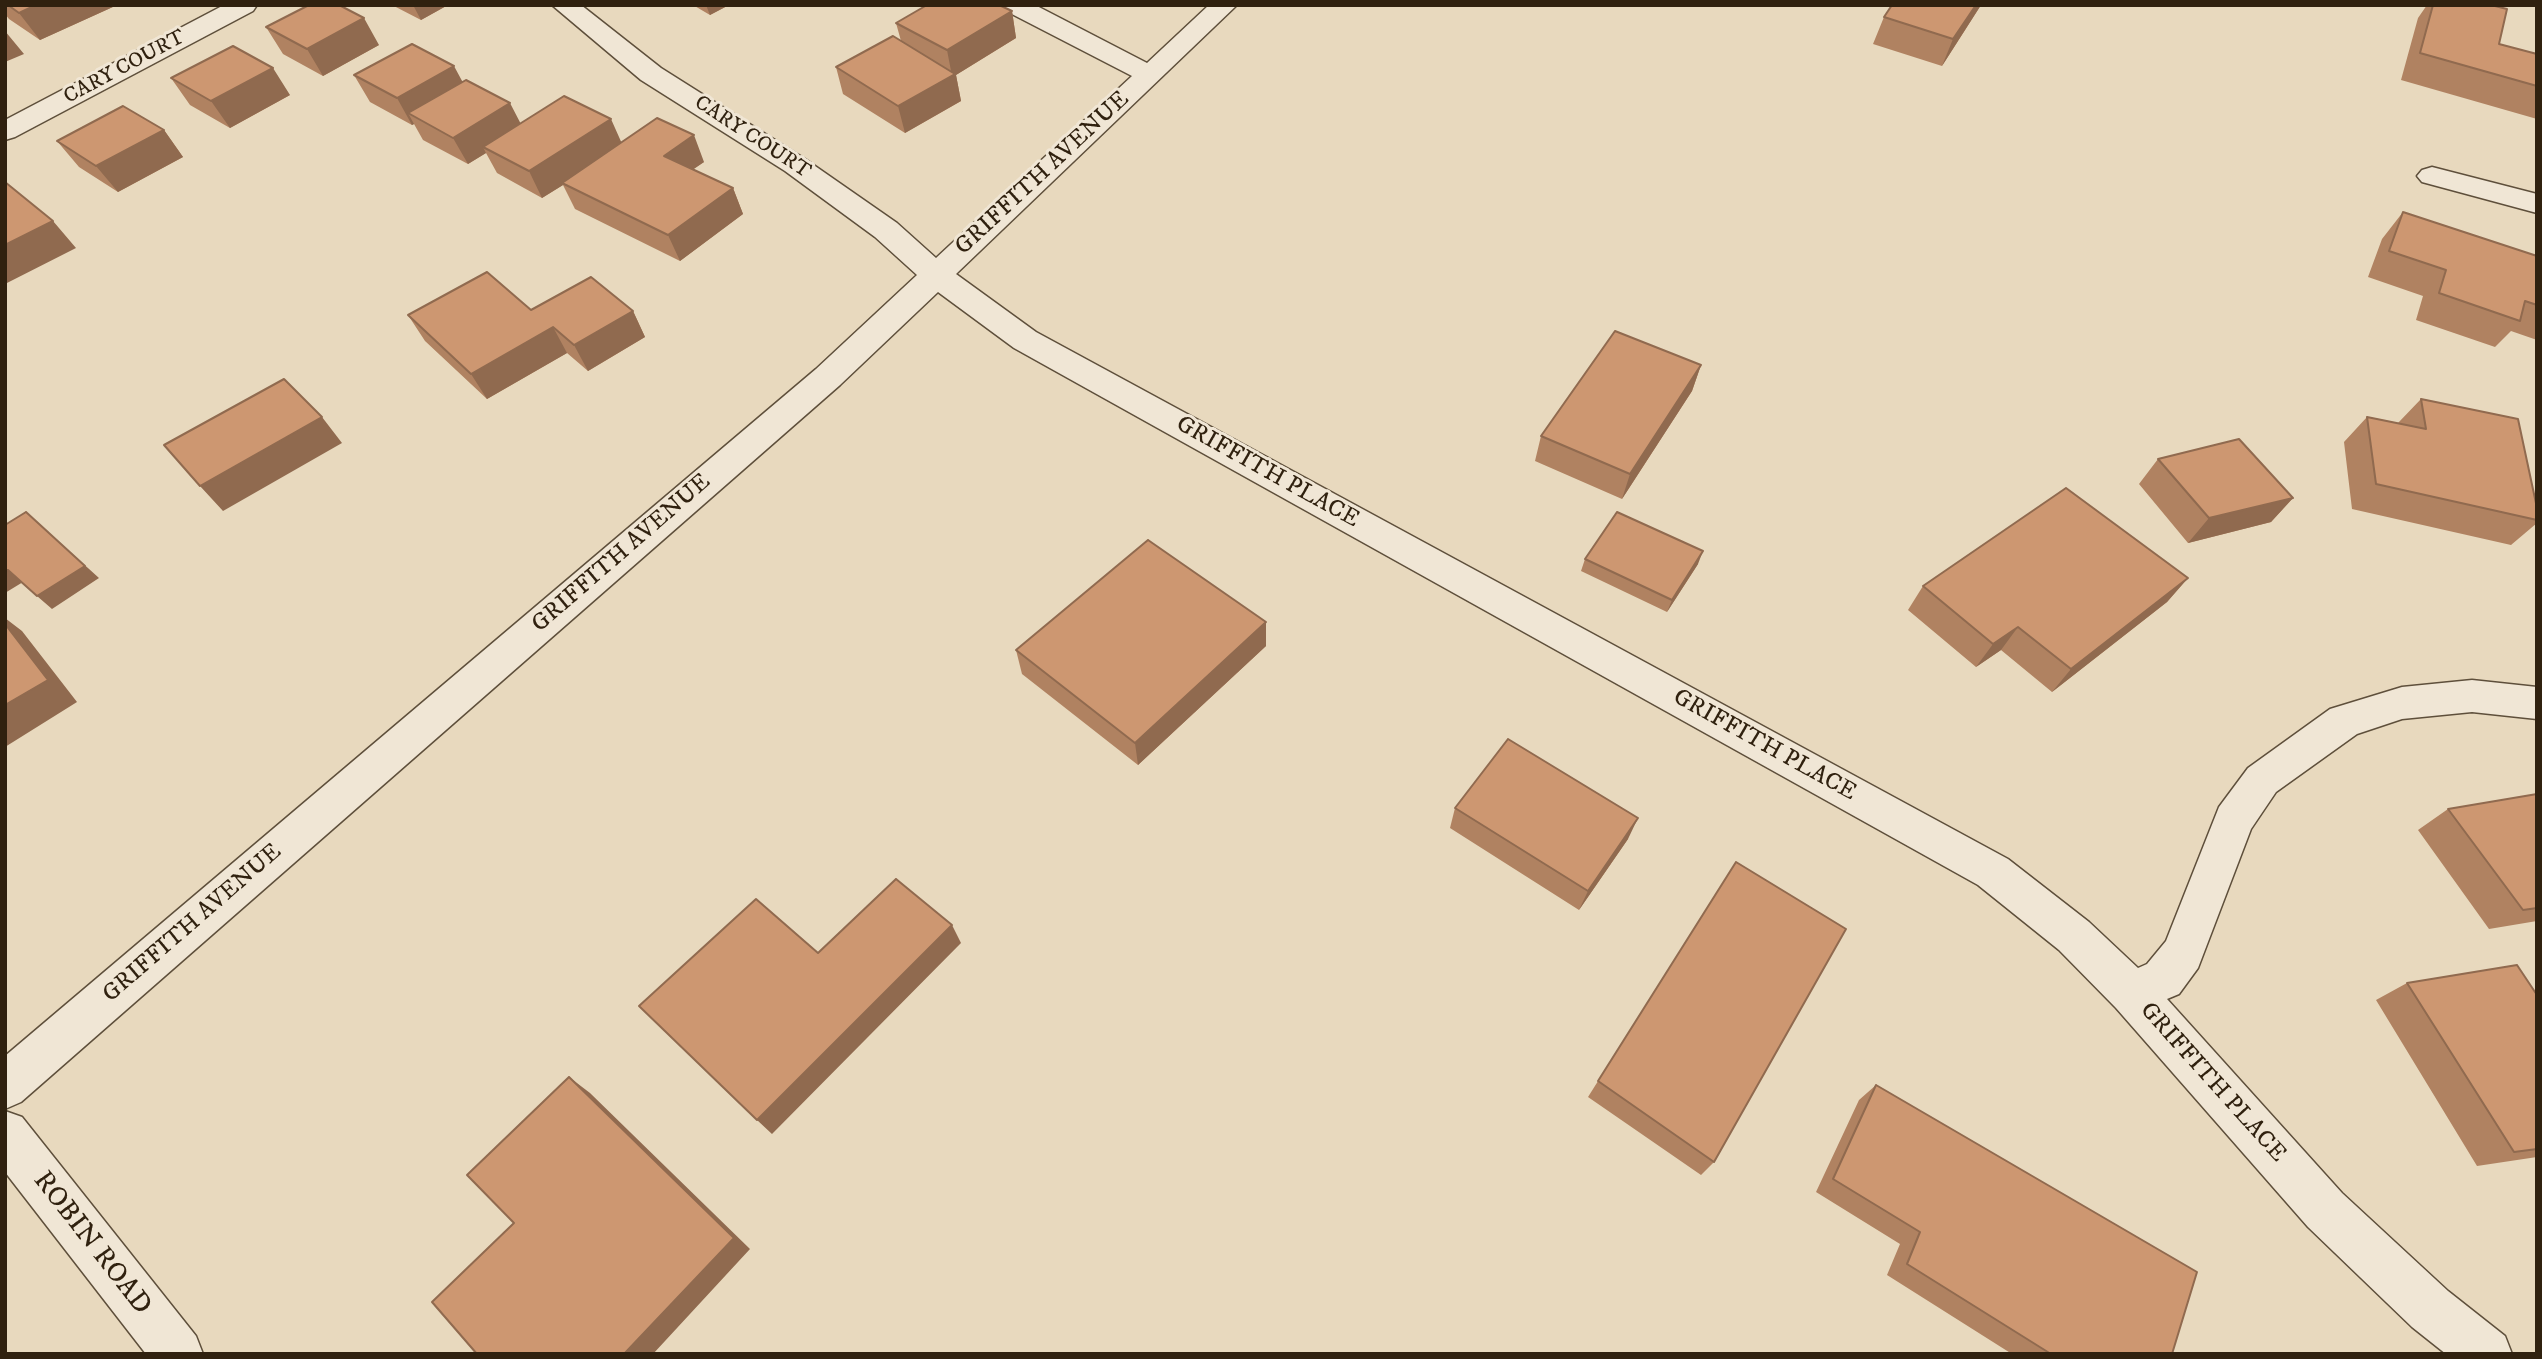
<!DOCTYPE html>
<html>
<head>
<meta charset="utf-8">
<style>
  body { margin:0 }
  #map { position:relative; width:2542px; height:1359px; overflow:hidden; background:#e8d9be; font-family:"IM FELL DW Pica",serif }
  canvas { display:block }
  .frame { position:absolute; inset:0; border:7px solid #30210f; pointer-events:none }
</style>
</head>
<body>
<div id="map">
<canvas width="2542" height="1359"></canvas>
<div class="frame"></div>
</div>
<script>
const context = document.querySelector('canvas').getContext('2d');
context.lineJoin = 'round';
function poly(rows) {
  const path = new Path2D();
  for (const r of rows) {
    path.moveTo(r[0], r[1]);
    for (let i = 2; i < r.length; i += 2) path.lineTo(r[i], r[i + 1]);
  }
  return path;
}
function stroke(path, color, width, dash) {
  context.strokeStyle = color;
  context.lineWidth = width;
  context.lineCap = dash ? 'butt' : 'round';
  context.setLineDash(dash || []);
  context.stroke(path);
}
function fillPath(path, color) {
  context.fillStyle = color;
  context.fill(path, 'evenodd');
}
function drawText(font, color, halo, rows, align = 'center') {
  context.font = font + ' "IM FELL DW Pica",serif';
  context.lineWidth = 6;
  context.setLineDash([]);
  context.textBaseline = 'middle';
  context.strokeStyle = halo;
  context.fillStyle = color;
  for (const [text, x, y, turn = 0] of rows) {
    context.save();
    context.translate(x, y);
    context.rotate((+turn || 0) * Math.PI / 180);
    context.textAlign = isNaN(turn) ? turn : align;
    if (halo) context.strokeText(text, 0, 0);
    context.fillText(text, 0, 0);
    context.restore();
  }
}
const minor = poly([
  [224,5,257,5,253,11,15,137,5,140,5,120,224,5],
  [552,5,581,5,661,68,805,159,897,223,936,258,1132,76,1006,11,1002,5,1035,5,1147,63,1209,5,1237,5,956,274,1036,332,2008,859,2089,922,2138,968,2147,964,2166,941,2219,807,2248,768,2330,709,2402,687,2472,680,2537,687,2537,719,2472,712,2402,719,2357,734,2276,792,2251,829,2198,968,2179,994,2167,999,2342,1193,2448,1291,2505,1336,2512,1354,2446,1354,2412,1327,2308,1227,2116,1008,2059,950,1978,885,1014,348,938,292,840,385,21,1102,5,1109,5,1056,816,369,917,275,875,237,785,171,641,80,552,5],
  [2432,167,2537,194,2537,213,2422,182,2417,176,2422,170,2432,167],
  [5,1111,22,1117,196,1336,203,1354,146,1354,5,1172,5,1111]
]);
const wall = poly([
  [5,5,115,6,40,40,9,19,5,14],
  [392,5,448,5,421,20],
  [693,5,729,5,710,15],
  [1892,5,1981,5,1942,66,1873,44,1884,17],
  [2427,5,2491,5,2499,44,2537,54,2537,119,2401,80,2418,18],
  [1012,11,1016,38,956,75,961,101,905,133,843,94,836,67,901,41,896,23],
  [266,27,379,45,323,76,283,54],
  [354,75,463,82,520,123,621,142,704,162,693,169,733,188,743,214,680,261,575,209,563,185,542,198,497,173,486,153,468,164,423,140,414,124,412,125,370,102],
  [171,78,290,95,230,128,190,105],
  [164,130,183,157,118,192,79,167,57,141],
  [2403,212,2537,256,2537,340,2511,331,2495,347,2416,320,2423,296,2368,277,2382,239],
  [531,310,633,311,645,337,588,371,567,353,487,399,425,341,408,315],
  [1701,365,1692,391,1622,499,1535,461,1541,436],
  [2421,399,2537,508,2537,523,2511,545,2352,509,2344,442,2367,417,2398,423],
  [2158,459,2293,498,2271,522,2188,543,2139,484],
  [1585,559,1698,564,1667,612,1581,571],
  [2188,578,2167,602,2052,692,2001,650,1976,667,1908,610,1923,586],
  [1266,622,1266,646,1138,765,1022,674,1016,650],
  [2537,794,2537,921,2489,929,2418,830,2448,809],
  [1455,808,1628,839,1579,910,1450,828],
  [1736,862,1714,1162,1701,1175,1588,1097],
  [2407,983,2537,995,2537,1157,2477,1166,2376,1000],
  [1876,1085,2172,1354,2012,1354,1887,1275,1900,1244,1816,1192,1859,1100]
]);
const shadedWall = poly([
  [36,5,115,6,40,40,19,13],
  [413,5,448,5,421,20],
  [706,5,729,5,710,15],
  [1976,5,1981,5,1942,66,1953,39],
  [1012,11,1016,38,956,75,961,101,905,133,898,106,952,76,947,50],
  [364,18,379,45,323,76,307,49],
  [5,31,24,54,5,62],
  [454,66,468,92,408,113,414,124,412,125,397,98],
  [273,68,290,95,230,128,211,101],
  [510,103,524,130,483,147,486,153,468,164,453,138],
  [611,119,623,146,562,183,563,185,542,198,529,171],
  [164,130,183,157,118,192,96,166],
  [694,135,704,162,675,182,664,156],
  [733,188,743,214,680,261,668,235],
  [53,221,76,248,5,284,5,245],
  [633,311,645,337,588,371,574,345],
  [553,327,567,353,487,399,471,374],
  [1701,365,1692,391,1622,499,1630,474],
  [322,417,342,443,223,511,200,486],
  [2293,498,2271,522,2188,543,2209,518],
  [26,512,99,578,52,609,37,596],
  [1703,551,1698,564,1667,612,1672,600],
  [8,570,23,582,5,593,5,571],
  [2188,578,2167,602,2052,692,2071,669],
  [5,618,22,631,77,702,5,747],
  [1266,622,1266,646,1138,765,1135,743],
  [2018,627,2001,650,1976,667,1993,644],
  [1638,818,1628,839,1579,910,1588,891],
  [952,925,961,943,772,1134,757,1120],
  [569,1077,590,1093,750,1249,653,1354,624,1354]
]);
const building = poly([
  [8,5,36,5,19,13,8,5],
  [309,5,339,5,364,18,307,49,266,27,309,5],
  [927,5,999,5,1012,11,947,50,896,23,927,5],
  [1892,5,1976,5,1953,39,1884,17,1892,5],
  [2433,5,2491,5,2507,9,2499,44,2537,54,2537,86,2420,53,2433,5],
  [893,36,955,74,898,106,836,67,893,36],
  [412,44,454,66,397,98,354,75,412,44],
  [233,46,273,68,211,101,171,78,233,46],
  [466,80,510,103,453,138,408,113,466,80],
  [564,96,611,119,529,171,483,147,564,96],
  [123,106,164,130,96,166,57,141,123,106],
  [657,118,694,135,664,156,733,188,668,235,562,183,657,118],
  [5,182,53,221,5,245,5,182],
  [2403,212,2537,256,2537,305,2525,301,2520,321,2439,293,2446,270,2389,251,2403,212],
  [487,272,531,310,591,277,633,311,574,345,553,327,471,374,408,315,487,272],
  [1615,331,1701,365,1630,474,1541,436,1615,331],
  [284,379,322,417,200,486,164,445,284,379],
  [2421,399,2518,419,2537,508,2537,520,2376,484,2367,417,2426,429,2421,399],
  [2239,439,2293,498,2209,518,2158,459,2239,439],
  [2066,488,2188,578,2071,669,2018,627,1993,644,1923,586,2066,488],
  [26,512,85,566,37,596,8,570,5,571,5,525,26,512],
  [1617,512,1703,551,1672,600,1585,559,1617,512],
  [1148,540,1266,622,1135,743,1016,650,1148,540],
  [5,624,48,680,5,705,5,624],
  [1508,739,1638,818,1588,891,1455,808,1508,739],
  [2537,794,2537,908,2523,910,2448,809,2537,794],
  [1736,862,1846,929,1714,1162,1598,1081,1736,862],
  [896,879,952,925,757,1120,639,1006,756,899,818,953,896,879],
  [2517,965,2537,995,2537,1149,2514,1152,2407,983,2517,965],
  [569,1077,734,1238,624,1354,477,1354,432,1302,514,1223,467,1175,569,1077],
  [1876,1085,2197,1272,2172,1354,2051,1354,1907,1264,1920,1232,1833,1179,1876,1085]
]);
const farStreetnames = [
  ["CARY COURT",125,68,-28],
  ["CARY COURT",752,138,33]
];
const streetNames = [
  ["GRIFFITH AVENUE",1043,174,-43],
  ["GRIFFITH PLACE",1267,473,29],
  ["GRIFFITH AVENUE",622,554,-41],
  ["GRIFFITH PLACE",1764,746,29],
  ["GRIFFITH AVENUE",193,924,-41],
  ["GRIFFITH PLACE",2212,1083,48]
];
const nearStreetnames = [
  ["ROBIN ROAD",91,1244,52]
];
stroke(minor, '#5e4f3b', 3);
fillPath(minor, '#f0e6d5');
fillPath(wall, '#b08261');
fillPath(shadedWall, '#906a4f');
fillPath(building, '#cd9771');
stroke(building, '#906a4f', 2);
drawText('21px', '#30210f', '#f0e6d5', farStreetnames);
drawText('24px', '#30210f', '#f0e6d5', streetNames);
drawText('28px', '#30210f', '#f0e6d5', nearStreetnames);
</script>
</body>
</html>
